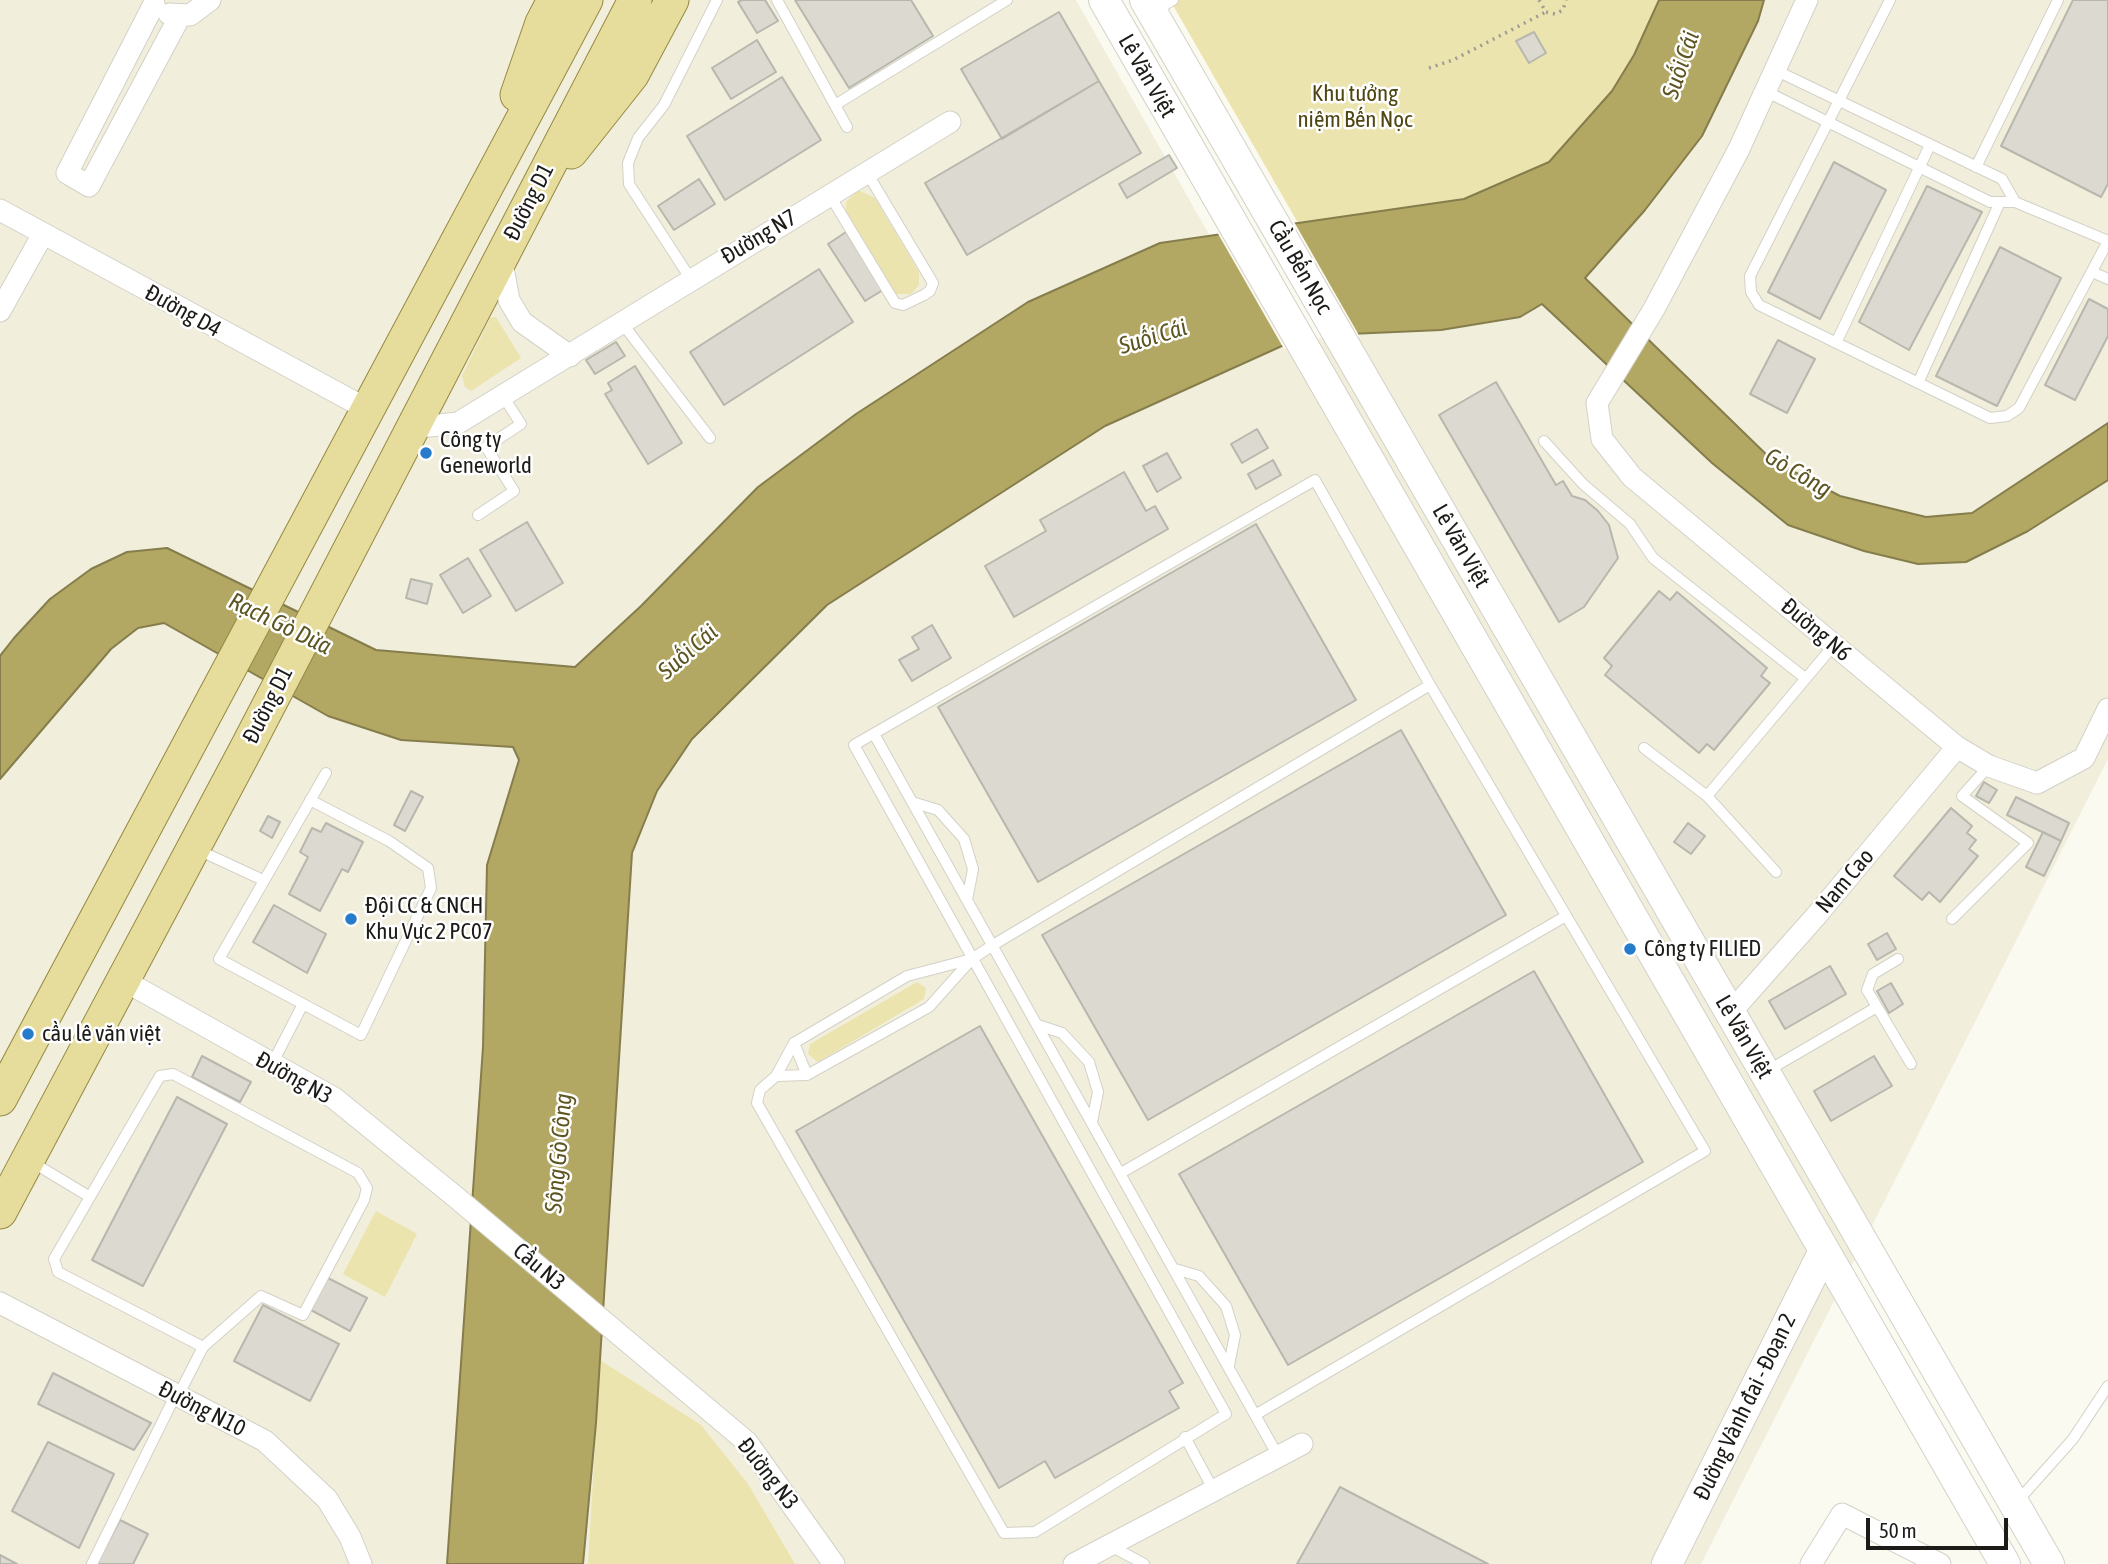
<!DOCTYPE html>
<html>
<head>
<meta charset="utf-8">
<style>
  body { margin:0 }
  #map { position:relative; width:2108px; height:1564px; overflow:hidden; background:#fbfaf0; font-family:"Asap Condensed",sans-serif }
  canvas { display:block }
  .scale { position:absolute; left:1866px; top:1518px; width:142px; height:32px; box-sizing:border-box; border:4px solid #1c1b18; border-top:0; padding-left:9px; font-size:21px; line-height:24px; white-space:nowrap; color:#1c1b18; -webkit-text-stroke:5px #fff; paint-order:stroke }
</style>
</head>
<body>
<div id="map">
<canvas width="2108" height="1564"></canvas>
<div class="scale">50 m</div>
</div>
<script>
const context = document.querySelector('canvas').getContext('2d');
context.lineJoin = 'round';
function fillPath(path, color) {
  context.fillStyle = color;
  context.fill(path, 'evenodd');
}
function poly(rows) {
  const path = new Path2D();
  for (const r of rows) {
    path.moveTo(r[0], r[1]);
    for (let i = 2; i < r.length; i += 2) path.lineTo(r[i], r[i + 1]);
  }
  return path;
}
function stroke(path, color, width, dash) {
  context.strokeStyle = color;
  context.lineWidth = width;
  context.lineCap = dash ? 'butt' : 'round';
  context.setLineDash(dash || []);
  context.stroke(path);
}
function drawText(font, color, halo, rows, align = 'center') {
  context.font = font + ' "Asap Condensed",sans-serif';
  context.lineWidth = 5;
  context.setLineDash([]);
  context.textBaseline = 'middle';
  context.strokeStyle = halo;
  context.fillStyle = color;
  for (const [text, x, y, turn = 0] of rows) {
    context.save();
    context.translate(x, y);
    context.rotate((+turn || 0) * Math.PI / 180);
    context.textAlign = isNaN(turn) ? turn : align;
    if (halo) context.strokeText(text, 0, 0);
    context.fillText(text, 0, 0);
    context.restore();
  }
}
const built = poly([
  [0,0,1076,0,1274,349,1304,336,1440,330,1520,317,1585,278,1702,136,1758,21,1764,0,2108,0,2108,759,1701,1564,0,1564]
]);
const green = poly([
  [1170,0,1659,0,1634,55,1612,91,1549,162,1464,199,1298,223],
  [858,190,875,198,919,272,919,285,911,294,894,294,846,213,846,202],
  [496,317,521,358,471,391,465,387,462,376,490,318],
  [917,982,926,988,924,999,818,1062,808,1054,810,1044],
  [376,1211,417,1234,385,1297,343,1274],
  [600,1360,701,1425,748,1484,795,1564,588,1564]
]);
const water = poly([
  [1659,0,1764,0,1758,21,1702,136,1645,210,1585,278,1772,460,1840,496,1926,517,1972,513,2108,423,2108,480,2028,531,1966,562,1918,564,1864,551,1788,525,1712,463,1542,304,1520,317,1441,330,1304,336,1105,426,827,605,692,739,657,791,632,853,596,1423,583,1564,447,1564,483,1047,487,865,519,760,513,747,401,740,328,716,164,623,138,628,111,649,0,779,0,656,14,638,50,599,91,569,127,552,167,548,376,650,575,667,641,606,758,487,856,414,1028,302,1160,243,1464,199,1549,162,1612,91,1634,55,1659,0]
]);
const pier = poly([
  [1293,220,1360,337,1305,339,1284,349,1217,232]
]);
const building = poly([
  [742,0,765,0,778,21,757,33,738,2,742,0],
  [795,0,911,0,933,36,849,88,795,0],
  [2073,0,2108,0,2108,184,2101,197,2001,146,2073,0],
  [1059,12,1099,81,1002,139,961,69,1059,12],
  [1534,32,1546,53,1529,63,1516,41,1534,32],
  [757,40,776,72,731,99,712,68,757,40],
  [782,77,821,140,725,200,687,136,782,77],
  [1099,81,1141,153,967,255,925,183,1099,81],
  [1169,155,1177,168,1127,198,1119,184,1169,155],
  [1834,162,1886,190,1820,319,1768,292,1834,162],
  [699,179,715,204,674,230,658,206,699,179],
  [1927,186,1982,212,1909,350,1859,322,1927,186],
  [846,232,883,290,865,301,828,244,846,232],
  [2000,247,2061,278,1997,406,1936,376,2000,247],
  [819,269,853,322,724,405,690,352,819,269],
  [2089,299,2108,309,2108,336,2075,400,2045,385,2089,299],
  [1778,340,1815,359,1787,413,1750,394,1778,340],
  [616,342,625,356,595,374,586,360,616,342],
  [635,366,682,443,648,464,605,394,612,390,608,383,635,366],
  [1496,382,1556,485,1563,481,1572,496,1585,500,1598,511,1609,525,1618,558,1584,607,1559,622,1439,415,1496,382],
  [1257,429,1268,448,1242,463,1231,444,1257,429],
  [1167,453,1181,478,1157,492,1143,466,1167,453],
  [1273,460,1281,475,1256,489,1248,474,1273,460],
  [1124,472,1146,511,1155,506,1168,529,1014,617,985,566,1046,531,1040,520,1124,472],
  [527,522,563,583,516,611,480,550,527,522],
  [1256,524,1356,700,1038,882,938,707,1256,524],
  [468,558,491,596,463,613,440,575,468,558],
  [411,579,432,584,427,604,406,598,411,579],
  [1659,591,1670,600,1677,592,1767,668,1761,676,1770,683,1714,750,1707,744,1699,753,1605,675,1612,666,1604,658,1659,591],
  [932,625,951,658,912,681,899,660,919,649,912,637,932,625],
  [1401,730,1506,915,1148,1120,1042,935,1401,730],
  [1984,782,1997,790,1989,803,1976,796,1984,782],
  [411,791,423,797,405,831,394,825,411,791],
  [2016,797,2069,823,2061,841,2007,815,2016,797],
  [1951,808,1972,826,1967,833,1976,840,1969,849,1978,856,1940,902,1929,892,1922,900,1894,876,1951,808],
  [268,816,280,822,272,838,260,831,268,816],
  [326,823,363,842,348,872,342,869,320,911,289,894,308,857,300,852,312,828,321,832,326,823],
  [1688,823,1705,836,1691,854,1674,842,1688,823],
  [2043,832,2061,841,2044,876,2026,867,2043,832],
  [274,905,326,934,307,973,253,942,274,905],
  [1887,933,1896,949,1877,960,1868,944,1887,933],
  [1830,966,1846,994,1785,1029,1769,1001,1830,966],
  [1534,971,1643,1162,1288,1365,1179,1174,1534,971],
  [1891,983,1903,1004,1889,1013,1877,991,1891,983],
  [980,1026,1183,1383,1169,1391,1179,1408,1055,1478,1045,1461,999,1488,796,1131,980,1026],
  [202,1056,251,1082,240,1102,192,1077,202,1056],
  [1874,1056,1892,1086,1831,1121,1814,1091,1874,1056],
  [177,1097,227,1124,143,1286,92,1260,177,1097],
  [326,1277,367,1298,350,1331,309,1309,326,1277],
  [263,1305,339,1344,310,1401,234,1361,263,1305],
  [53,1373,151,1423,134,1450,38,1404,53,1373],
  [48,1442,114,1474,79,1548,12,1511,48,1442],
  [1340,1487,1488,1564,1297,1564,1340,1487],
  [120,1520,148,1534,133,1564,97,1564,120,1520],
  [0,1555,17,1564,0,1564,0,1555]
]);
const path = poly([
  [1539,0,1546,12,1555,14,1563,10,1566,0],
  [1429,68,1453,60,1546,12]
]);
const lane = poly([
  [777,0,847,127],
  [1890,0,1750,276,1751,292,1759,305,1990,418,2007,416,2019,408,2108,241],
  [1155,11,1173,0],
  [1775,70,2002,179,2015,202],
  [1765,91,1990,202,2015,202,2108,241],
  [835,105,1007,0],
  [1976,167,2058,0],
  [829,194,895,303,903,305,924,295,930,291,933,283,866,171],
  [2092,272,2108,279],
  [690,278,629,184,628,163,638,138,664,105,717,0],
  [622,323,710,438],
  [1836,343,1930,145],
  [1918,383,2000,202],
  [1544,441,1583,484,1630,524,1653,558,1805,678],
  [478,515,514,491,486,447,521,424,503,396],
  [874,734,1278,1456],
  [1644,748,1707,796,1776,872],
  [1707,796,1834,645],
  [310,800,389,841,428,868,431,888,361,1035,219,959,326,773],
  [912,802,938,810,964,839,973,869,967,900],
  [196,849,263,880],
  [1952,919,2028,843,1962,796,1989,766],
  [972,959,907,976,794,1043,776,1076,760,1090,757,1103,1004,1533,1035,1532,1226,1414,854,745,1315,480,1430,685,1705,1151,1255,1415],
  [1898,959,1873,974,1867,990,1911,1064],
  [1038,1025,1062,1033,1089,1062,1098,1092,1092,1122],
  [794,1043,807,1075],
  [271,1066,303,1004],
  [1767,1071,1877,1007],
  [776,1076,807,1075,929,1007,972,959,993,945,1430,685],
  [32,1162,90,1197],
  [1121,1173,1566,916],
  [1175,1269,1199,1276,1226,1306,1235,1335,1229,1365],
  [177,1398,203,1347,261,1296,303,1315,364,1200,367,1188,358,1173,173,1074,160,1076,54,1259,58,1272,203,1347],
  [1185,1437,1214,1491],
  [2016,1503,2073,1439,2108,1386],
  [1109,1545,1144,1564],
  [92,1564,175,1396]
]);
const street = poly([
  [1807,0,1739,149,1654,309,1597,403,1602,439,1632,477,1957,747,1989,766,2037,783,2084,758,2108,709],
  [154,4,67,173,89,186,180,16],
  [169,14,190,15,210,0],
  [0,210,367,409],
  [501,258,509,300,522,322,570,356],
  [0,311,43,234],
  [410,428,458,423,950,122],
  [123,980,334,1098,452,1194,747,1442,834,1564],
  [1730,1013,1816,916,1957,747],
  [0,1303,265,1441,327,1499,350,1537,361,1564],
  [1074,1564,1302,1444],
  [1811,1564,1842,1514,1940,1564]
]);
const secondary = poly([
  [1104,0,2005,1564],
  [1145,0,2049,1564],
  [1667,1564,1824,1251]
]);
const primary = poly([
  [517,95,542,23,554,0],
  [571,152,632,75,672,0],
  [0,1099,586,0],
  [0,1212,245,751,635,0]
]);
const markers = [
  [426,453,7,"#267cca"],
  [351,919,7,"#267cca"],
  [1630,949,7,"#267cca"],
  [28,1034,7,"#267cca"]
];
const streetNames = [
  ["Lê Văn Việt",1147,76,60],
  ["Đường D1",529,202,-63],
  ["Đường N7",759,237,-31],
  ["Cầu Bến Nọc",1300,267,60],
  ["Đường D4",183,311,29],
  ["Lê Văn Việt",1461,546,60],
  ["Đường N6",1816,630,40],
  ["Đường D1",268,705,-63],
  ["Nam Cao",1845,881,-50],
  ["Lê Văn Việt",1744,1037,60],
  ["Đường N3",294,1078,29],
  ["Cầu N3",539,1267,40],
  ["Đường Vành đai - Đoạn 2",1745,1407,-64],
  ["Đường N10",202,1409,27],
  ["Đường N3",768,1474,52]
];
const parkNames = [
  ["Khu tưởng",1355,94],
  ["niệm Bến Nọc",1355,120]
];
const poiNames = [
  ["Công ty",440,440],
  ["Geneworld",440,466],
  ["Đội CC & CNCH",365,906],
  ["Khu Vực 2 PC07",365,932],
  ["Công ty FILIED",1644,949],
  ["cầu lê văn việt",42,1034]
];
const waterNames = [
  ["Suối Cái",1681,65,-71],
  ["Suối Cái",1153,337,-17],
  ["Gò Công",1798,473,31],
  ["Rạch Gò Dừa",280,624,26],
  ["Suối Cái",688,652,-41],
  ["Sông Gò Công",559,1153,-85]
];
fillPath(built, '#f1eedc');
fillPath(green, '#ece4ae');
fillPath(water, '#b2a763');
stroke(water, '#857d4c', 2);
fillPath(pier, '#fbfaf0');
fillPath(building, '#dbd9d0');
stroke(building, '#b8b7ad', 2);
stroke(lane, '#d3d1c7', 12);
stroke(street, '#d3d1c7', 23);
stroke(secondary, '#d3d1c7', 32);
stroke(primary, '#958a43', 35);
stroke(path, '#9d9c95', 3.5, [2, 5]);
stroke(lane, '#fff', 10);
stroke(street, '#fff', 21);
stroke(secondary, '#fff', 30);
stroke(primary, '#e6dc9c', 33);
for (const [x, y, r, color] of markers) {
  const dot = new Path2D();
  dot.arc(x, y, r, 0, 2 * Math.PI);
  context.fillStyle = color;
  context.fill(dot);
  stroke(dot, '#fff', 2.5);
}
drawText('23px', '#1c1b18', '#fff', streetNames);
drawText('23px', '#4f4611', '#fff', parkNames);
drawText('23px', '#1c1b18', '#fff', poiNames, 'left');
drawText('italic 24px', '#5e5622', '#fff', waterNames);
</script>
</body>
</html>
